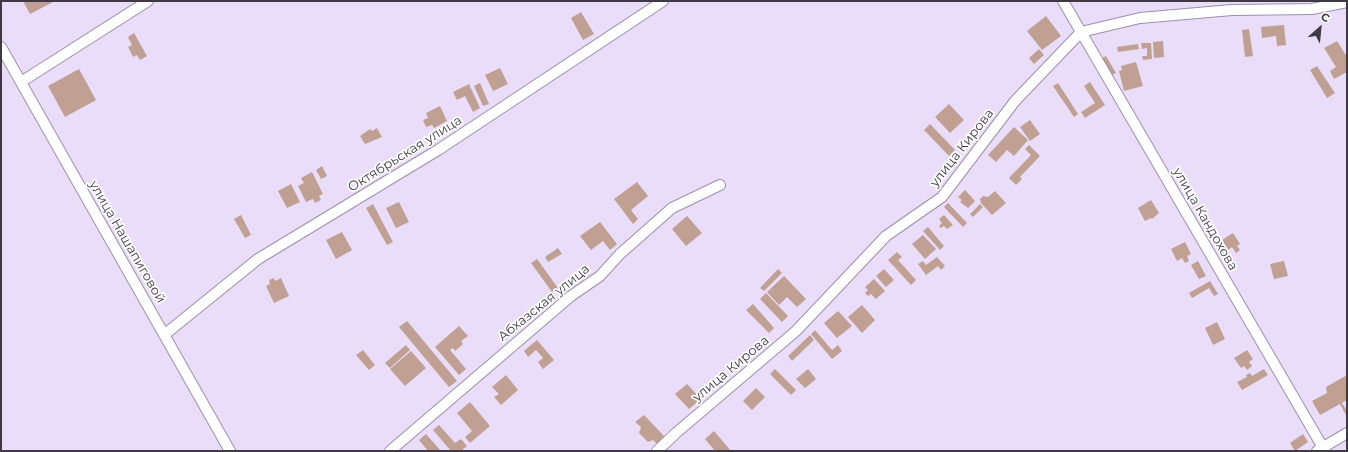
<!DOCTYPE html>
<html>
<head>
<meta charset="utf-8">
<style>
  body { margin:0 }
  #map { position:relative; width:1348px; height:452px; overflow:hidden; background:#eaddfa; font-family:Montserrat,sans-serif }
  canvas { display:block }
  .frame { position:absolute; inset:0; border:2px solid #3e3944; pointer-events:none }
  .north { position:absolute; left:1300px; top:8px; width:40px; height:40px; -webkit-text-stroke:3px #fff; paint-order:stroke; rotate:27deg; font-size:11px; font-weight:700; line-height:16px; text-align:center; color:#3e3944 }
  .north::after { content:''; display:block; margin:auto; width:14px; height:18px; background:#3e3944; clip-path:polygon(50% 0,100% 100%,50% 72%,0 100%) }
</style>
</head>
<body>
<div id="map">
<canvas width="1348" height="452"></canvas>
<div class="frame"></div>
<div class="north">С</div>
</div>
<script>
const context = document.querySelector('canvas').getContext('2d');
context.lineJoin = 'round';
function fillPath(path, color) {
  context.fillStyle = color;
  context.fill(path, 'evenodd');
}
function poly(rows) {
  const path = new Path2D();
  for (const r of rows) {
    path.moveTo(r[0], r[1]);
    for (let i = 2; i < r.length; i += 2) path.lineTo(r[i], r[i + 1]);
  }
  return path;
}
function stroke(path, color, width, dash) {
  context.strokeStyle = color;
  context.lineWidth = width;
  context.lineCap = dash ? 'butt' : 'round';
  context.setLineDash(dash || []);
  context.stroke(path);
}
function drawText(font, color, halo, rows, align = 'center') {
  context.font = font + ' Montserrat,sans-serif';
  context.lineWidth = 3.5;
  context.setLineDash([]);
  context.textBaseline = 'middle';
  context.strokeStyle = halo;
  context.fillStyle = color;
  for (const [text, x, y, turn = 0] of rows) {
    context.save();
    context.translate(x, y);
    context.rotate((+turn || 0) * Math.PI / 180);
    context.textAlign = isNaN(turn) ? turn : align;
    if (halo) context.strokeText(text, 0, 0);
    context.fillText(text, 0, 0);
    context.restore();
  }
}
const building = poly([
  [23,1,55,1,30,14],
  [581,12,594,34,583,40,571,18],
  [1046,16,1061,36,1042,50,1027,31],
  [1284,25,1286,45,1277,46,1276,36,1262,38,1261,27],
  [1249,29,1253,56,1245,57,1242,30],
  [134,33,147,56,140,60,137,55,133,57,128,47,132,45,128,37],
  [1163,41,1164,57,1154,58,1153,42],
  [1337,41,1347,57,1347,72,1334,79,1330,71,1336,67,1324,48],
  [1141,43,1151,43,1152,59,1143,60,1142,56,1147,56,1147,48,1142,49],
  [1138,44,1139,49,1118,52,1117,47],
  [1039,49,1044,55,1034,64,1029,58],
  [1106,56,1116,73,1112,75,1102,58],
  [1136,62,1143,86,1124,91,1119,71,1122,70,1121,66],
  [1317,66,1335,93,1327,98,1310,70],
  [500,68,508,84,493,91,485,75],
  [79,69,96,100,65,117,48,86],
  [1090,82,1105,105,1085,118,1081,112,1095,103,1084,86],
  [480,83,489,104,483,106,474,86],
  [1058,83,1078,114,1074,117,1053,86],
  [469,84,480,108,473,112,465,96,457,100,453,92],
  [949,104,964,120,950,133,935,117],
  [440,106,447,121,434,128,432,125,426,127,423,120,428,118,426,113],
  [1030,120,1040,134,1030,141,1020,127],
  [930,124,955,150,949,156,924,130],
  [1014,127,1028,140,1014,156,1007,150,996,162,988,155],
  [377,128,382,137,365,144,360,136,370,129,372,131],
  [1029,145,1040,156,1020,177,1022,179,1016,185,1009,178,1031,155,1025,149],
  [322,166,327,176,321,179,316,170],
  [312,172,323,194,319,196,321,200,315,203,313,199,306,202,298,186,304,183,301,178],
  [637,182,648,196,631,210,638,219,633,224,614,199],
  [291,184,300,202,287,208,278,191],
  [965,190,975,201,968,208,960,202,962,200,958,197],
  [995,191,1006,203,992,215,981,203,980,199,983,196,988,197],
  [1151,200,1159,213,1152,219,1151,218,1145,221,1138,208],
  [399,202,409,222,396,228,386,208],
  [948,203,967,223,963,227,944,207],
  [373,204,393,242,387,245,366,208],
  [980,204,983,207,973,217,970,214],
  [241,215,251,235,245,238,234,219],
  [944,215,953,225,947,229,944,226,941,228,939,226,942,223,939,219],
  [687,216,702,233,686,246,672,229],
  [600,222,617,244,610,250,603,241,591,250,580,236],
  [928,227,944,246,940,250,923,231],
  [342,232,352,250,336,259,326,240],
  [1233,233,1240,244,1237,246,1240,250,1236,253,1232,247,1228,250,1222,240],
  [923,235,936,249,925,259,912,244],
  [1185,242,1191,254,1187,256,1189,261,1185,263,1182,258,1177,261,1171,249],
  [558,248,562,254,548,262,545,257],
  [897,252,902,257,898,260,916,280,911,285,888,260],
  [937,257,945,266,941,270,938,266,926,275,918,264,923,261,926,265],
  [537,259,558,288,552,292,531,263],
  [1198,261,1206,276,1199,279,1191,265],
  [1284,261,1288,276,1274,279,1270,264],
  [778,269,782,273,764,291,760,288],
  [884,269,894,280,886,287,876,276],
  [784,276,806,299,797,307,787,297,779,305,767,292],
  [274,278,275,281,281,278,289,296,274,303,266,286,270,284,269,280],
  [874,279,885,291,876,299,871,294,868,296,865,293,868,290,865,287],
  [1210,281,1218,294,1214,296,1209,288,1192,298,1189,293],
  [766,293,788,316,782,322,760,299],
  [753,304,774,328,769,333,746,310],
  [862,305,875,320,862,333,848,317],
  [838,311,852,326,837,338,824,323],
  [407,321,457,381,449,387,399,327],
  [1217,322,1225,339,1213,345,1205,328],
  [459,326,468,336,461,341,463,344,455,351,453,348,450,350,466,369,459,375,435,347],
  [815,330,832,350,838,345,842,351,832,359,811,334],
  [810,335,814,340,792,361,788,356],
  [537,340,554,360,543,369,538,362,543,358,536,350,528,357,524,351],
  [406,345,410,350,390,368,385,363],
  [363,350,375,365,369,370,356,355],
  [1247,350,1253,359,1249,362,1252,366,1247,370,1244,366,1241,368,1234,358],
  [411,351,426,368,405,386,390,369],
  [775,369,796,390,791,395,770,374],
  [808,369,816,379,805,388,796,379],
  [1264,369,1268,375,1242,390,1237,382,1247,377,1246,375,1250,373,1252,376],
  [506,375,518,390,501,405,494,397,499,394,492,387],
  [1347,375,1347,400,1342,403,1347,411,1347,417,1340,404,1320,415,1312,401,1327,393,1326,387],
  [687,384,701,399,689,409,675,394],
  [756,388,765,397,752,410,743,401],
  [470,402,490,426,470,443,465,437,472,431,457,413],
  [644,415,664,436,657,444,653,440,648,442,639,433,641,427,635,422],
  [439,425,455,443,461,439,467,446,461,451,451,451,433,430],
  [714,431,731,451,715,451,705,439],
  [426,434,441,451,428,451,419,440],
  [1303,434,1308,442,1295,451,1290,443]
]);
const minor = poly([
  [1063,1,1325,451],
  [1,47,230,451],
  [21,82,148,1],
  [164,335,258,259,438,150,663,1],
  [390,451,571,296,600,276,620,254,672,208,720,185],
  [657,451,676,433,796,331,886,236,942,197,1015,101,1081,32,1140,18,1232,10,1312,9,1347,2],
  [1317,451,1347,433]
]);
const streetNames = [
  ["улица Кирова",962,148,-52],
  ["Октябрьская улица",405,154,-32],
  ["улица Кандохова",1205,219,60],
  ["улица Нашапиговой",127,242,60],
  ["Абхазская улица",544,303,-39],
  ["улица Кирова",731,369,-40]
];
fillPath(building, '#bfa093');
stroke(minor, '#9c90aa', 12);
stroke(minor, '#fff', 10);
drawText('13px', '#3e3944', '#fff', streetNames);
</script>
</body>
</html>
